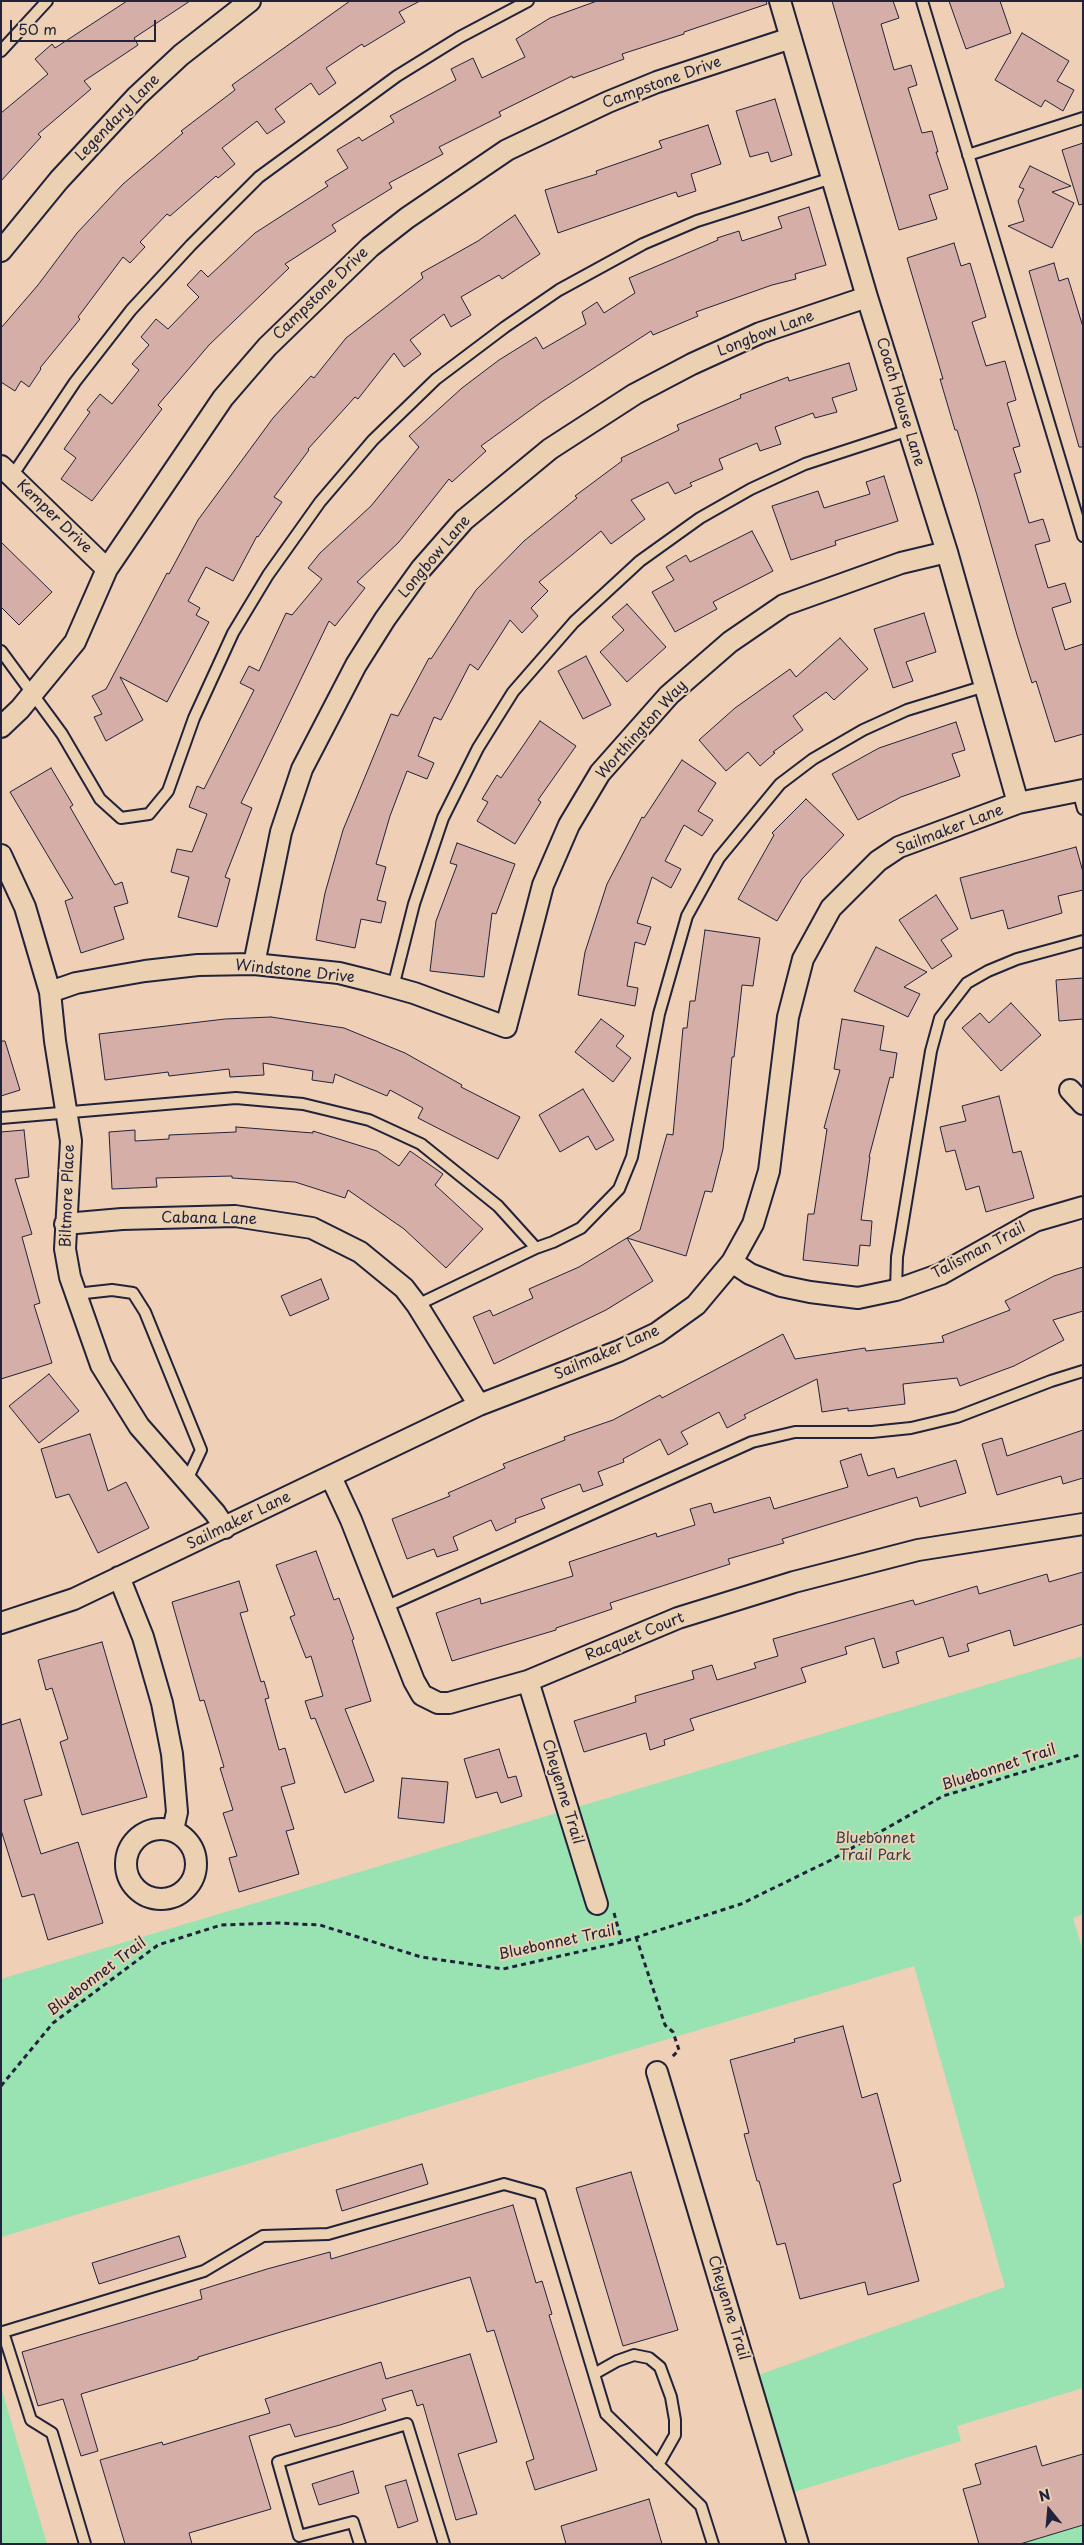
<!DOCTYPE html>
<html>
<head>
<meta charset="utf-8">
<style>
  body { margin:0 }
  #map { position:relative; width:1084px; height:2545px; overflow:hidden; background:#efcfb5; font-family:"Playpen Sans",sans-serif }
  canvas { display:block }
  .frame { position:absolute; inset:0; border:2px solid #22223b; pointer-events:none }
  .north { position:absolute; left:1024px; top:2485px; width:50px; height:50px; -webkit-text-stroke:4px #ebd1b2; paint-order:stroke; rotate:343deg; font-size:14px; font-weight:700; line-height:20px; text-align:center; color:#22223b }
  .north::after { content:''; display:block; margin:auto; width:18px; height:22px; background:#22223b; clip-path:polygon(50% 0,100% 100%,50% 72%,0 100%) }
  .scale { position:absolute; left:10px; top:20px; width:146px; height:22px; box-sizing:border-box; border:2px solid #22223b; border-top:0; padding-left:6px; font-size:15px; line-height:18px; white-space:nowrap; color:#22223b; -webkit-text-stroke:4px #ebd1b2; paint-order:stroke }
</style>
</head>
<body>
<div id="map">
<canvas width="1084" height="2545"></canvas>
<div class="frame"></div>
<div class="north">N</div>
<div class="scale">50 m</div>
</div>
<script>
const context = document.querySelector('canvas').getContext('2d');
context.lineJoin = 'round';
function fillPath(path, color) {
  context.fillStyle = color;
  context.fill(path, 'evenodd');
}
function poly(rows) {
  const path = new Path2D();
  for (const r of rows) {
    if (r.length === 3) {
      path.moveTo(r[0] + r[2], r[1]);
      path.arc(r[0], r[1], r[2], 0, 2 * Math.PI);
      continue;
    }
    path.moveTo(r[0], r[1]);
    for (let i = 2; i < r.length; i += 2) path.lineTo(r[i], r[i + 1]);
  }
  return path;
}
function stroke(path, color, width, dash) {
  context.strokeStyle = color;
  context.lineWidth = width;
  context.lineCap = dash ? 'butt' : 'round';
  context.setLineDash(dash || []);
  context.stroke(path);
}
function drawText(font, color, halo, rows, align = 'center') {
  context.font = font + ' "Playpen Sans",sans-serif';
  context.lineWidth = 4;
  context.setLineDash([]);
  context.textBaseline = 'middle';
  context.strokeStyle = halo;
  context.fillStyle = color;
  for (const [text, x, y, turn = 0] of rows) {
    context.save();
    context.translate(x, y);
    context.rotate((+turn || 0) * Math.PI / 180);
    context.textAlign = isNaN(turn) ? turn : align;
    if (halo) context.strokeText(text, 0, 0);
    context.fillText(text, 0, 0);
    context.restore();
  }
}
const green = poly([
  [1083,1656,1083,1914,1073,1918,1083,1951,1083,2388,957,2426,961,2441,784,2495,750,2378,1005,2287,914,1966,1,2237,1,1979],
  [1,2387,47,2544,1,2544],
  [1083,2518,1083,2544,1003,2544]
]);
const building = poly([
  [127,1,190,1,134,38,138,45,84,81,91,89,38,134,41,137,1,181,1,113,48,74,35,59,52,44,55,48,127,1],
  [350,1,420,1,399,12,405,22,364,47,362,44,326,68,336,83,319,95,311,83,275,109,285,122,267,134,257,121,222,148,235,164,218,178,216,176,170,216,167,214,140,242,145,247,130,263,123,257,78,317,80,319,40,368,41,369,29,387,21,381,15,391,1,382,1,328,38,285,77,233,123,184,183,133,181,131,235,90,232,85,350,1],
  [597,1,766,1,767,4,684,32,684,34,622,54,624,59,573,78,572,76,499,112,501,116,439,147,443,154,389,183,392,188,332,225,336,231,285,264,289,268,209,345,158,405,162,409,92,501,61,479,76,458,64,449,90,412,87,410,100,394,112,404,139,370,132,364,149,345,141,337,156,319,168,329,199,297,187,285,201,270,208,277,255,233,328,186,325,182,348,168,337,150,359,137,362,141,394,122,390,116,456,80,451,69,473,58,482,78,525,57,516,39,550,18,597,1],
  [832,1,893,1,899,18,881,24,894,70,911,65,917,85,908,88,922,133,932,131,938,152,936,152,948,189,929,195,937,219,899,230,832,1],
  [949,1,1000,1,1011,33,966,49,949,1],
  [1022,33,1069,61,1057,81,1074,90,1063,111,1045,100,1041,107,995,80,1022,33],
  [775,99,792,155,771,162,768,152,750,157,736,111,775,99],
  [708,125,721,164,691,174,696,191,678,197,676,192,558,233,545,190,597,174,596,171,662,148,659,141,708,125],
  [1083,143,1083,204,1079,205,1062,150,1083,143],
  [1030,166,1071,186,1052,192,1074,203,1052,248,1008,226,1024,221,1018,201,1024,189,1019,187,1030,166],
  [809,207,826,265,795,274,796,279,772,285,696,312,698,316,653,335,651,331,543,401,481,446,486,451,452,482,449,479,399,542,357,582,365,588,335,626,329,621,241,803,252,808,225,877,230,879,217,927,178,917,189,877,171,872,177,849,192,852,207,814,189,807,197,786,204,789,254,690,240,683,249,666,259,671,286,613,292,615,322,579,308,568,320,553,371,506,419,447,409,436,462,388,499,360,536,337,543,349,586,324,582,312,597,302,604,313,635,293,629,278,718,240,717,238,739,231,742,241,782,228,778,217,809,207],
  [515,215,540,254,502,279,499,275,461,297,471,315,451,327,444,314,410,340,421,354,404,367,394,353,358,399,355,397,308,449,309,450,274,497,282,502,258,537,257,536,233,581,206,567,188,601,200,608,196,615,209,622,167,702,120,677,143,720,106,741,94,717,102,714,92,696,106,689,167,573,169,574,198,520,273,418,311,376,314,378,346,338,423,278,421,273,478,241,515,215],
  [954,243,961,266,970,263,986,317,972,322,986,366,1005,361,1016,400,1007,403,1020,446,1013,448,1021,472,1014,474,1029,523,1043,519,1050,541,1035,545,1048,588,1065,583,1071,602,1052,608,1065,650,1083,644,1083,734,1055,742,1036,681,1032,683,1017,635,977,495,957,430,955,430,940,379,943,379,907,258,954,243],
  [1054,263,1059,281,1068,278,1083,327,1083,447,1079,447,1029,271,1054,263],
  [849,363,857,390,832,398,837,412,815,418,813,413,775,427,781,444,760,451,757,443,719,459,723,469,690,483,692,486,675,494,668,482,631,500,645,519,611,544,601,531,539,582,548,591,531,608,538,616,522,633,510,620,478,670,470,664,441,720,434,717,418,756,434,763,427,779,407,771,390,816,376,864,386,867,377,900,386,902,381,923,361,919,355,948,316,940,325,893,343,830,391,714,398,716,429,658,431,659,476,590,524,541,577,498,575,496,622,461,621,458,679,430,677,425,741,398,740,395,788,377,789,381,849,363],
  [884,476,898,521,835,541,836,545,791,560,772,506,818,491,824,508,870,494,866,482,884,476],
  [752,531,773,571,713,602,717,609,675,632,652,592,674,580,666,567,686,555,690,562,752,531],
  [1,542,52,592,19,625,1,607,1,542],
  [627,604,666,647,627,682,600,652,624,630,612,617,627,604],
  [924,613,936,652,906,662,913,681,893,688,874,629,924,613],
  [840,638,868,669,834,700,826,692,793,716,803,730,773,752,775,753,760,766,748,752,726,771,699,740,735,708,790,669,796,677,840,638],
  [586,656,611,705,583,719,558,671,586,656],
  [540,721,576,746,538,800,541,802,515,844,477,821,488,802,482,799,497,775,501,778,540,721],
  [956,722,965,750,952,754,960,776,901,797,858,820,832,774,879,748,956,722],
  [682,760,716,783,698,811,713,820,702,836,684,825,665,861,681,869,671,888,652,877,637,923,651,927,645,945,635,942,627,986,638,988,635,1006,578,995,585,952,607,884,642,817,644,818,682,760],
  [51,768,73,805,70,807,115,885,122,882,128,903,114,907,124,939,81,953,65,901,73,898,10,792,51,768],
  [806,799,844,835,802,879,777,921,738,899,774,835,772,833,806,799],
  [457,843,515,864,496,914,492,913,484,977,430,971,436,921,457,865,450,863,457,843],
  [1076,847,1083,872,1083,890,1058,896,1062,913,1008,929,1003,910,971,919,960,878,1076,847],
  [936,895,958,929,941,940,952,956,932,969,899,920,936,895],
  [705,930,760,938,753,986,742,985,734,1057,732,1057,723,1149,712,1192,705,1191,686,1256,627,1238,653,1281,606,1310,494,1364,473,1317,490,1310,493,1316,533,1298,529,1289,579,1267,640,1230,667,1134,673,1135,683,1028,687,1028,690,1001,695,1001,705,930],
  [876,947,927,972,904,987,920,994,908,1017,854,991,876,947],
  [1083,978,1083,1019,1059,1021,1056,980,1083,978],
  [1011,1003,1041,1035,1001,1071,962,1028,980,1013,989,1023,1011,1003],
  [271,1017,344,1028,405,1053,462,1085,461,1087,520,1117,498,1159,418,1118,423,1108,390,1090,387,1096,335,1074,333,1083,312,1080,313,1071,263,1063,264,1075,230,1077,229,1069,169,1076,168,1072,105,1080,99,1034,225,1019,271,1017],
  [601,1019,624,1036,616,1046,631,1058,613,1082,575,1052,601,1019],
  [842,1019,884,1026,880,1050,897,1053,893,1078,890,1077,869,1157,870,1157,861,1220,872,1221,870,1246,860,1245,858,1266,803,1260,808,1214,814,1214,827,1129,824,1128,840,1070,834,1069,842,1019],
  [1,1041,5,1041,20,1090,1,1096,1,1041],
  [583,1089,614,1140,596,1150,588,1136,560,1152,539,1115,583,1089],
  [999,1096,1013,1153,1021,1151,1034,1198,986,1212,979,1186,966,1190,955,1150,946,1152,940,1127,966,1121,962,1106,999,1096],
  [236,1127,313,1133,313,1131,377,1151,399,1166,410,1151,443,1174,435,1185,483,1229,446,1268,404,1229,348,1190,345,1198,295,1182,232,1178,232,1176,156,1178,157,1187,112,1189,109,1132,135,1130,135,1141,169,1139,169,1135,236,1132,236,1127],
  [24,1130,29,1177,15,1179,32,1234,22,1237,40,1303,34,1305,52,1363,1,1379,1,1132,24,1130],
  [1083,1267,1083,1311,1053,1320,1064,1340,1014,1366,960,1386,957,1378,903,1384,905,1404,848,1411,848,1408,822,1412,817,1379,744,1415,746,1418,727,1428,719,1412,681,1432,688,1444,668,1455,660,1439,623,1459,624,1462,598,1472,603,1485,583,1492,580,1484,541,1499,545,1508,515,1519,516,1522,496,1531,491,1520,453,1537,458,1550,437,1557,434,1549,407,1559,392,1519,450,1496,448,1493,505,1468,503,1464,565,1440,564,1437,613,1420,660,1395,662,1398,783,1334,795,1359,865,1348,866,1351,944,1342,942,1336,1010,1310,1005,1301,1054,1276,1083,1267],
  [321,1279,329,1299,290,1316,281,1296,321,1279],
  [49,1374,79,1411,39,1443,9,1406,49,1374],
  [1083,1430,1083,1478,1063,1484,1061,1476,997,1495,982,1444,1002,1438,1007,1456,1083,1430],
  [90,1434,108,1491,126,1482,149,1528,98,1553,69,1494,56,1498,41,1449,90,1434],
  [861,1454,868,1476,894,1468,897,1478,956,1460,966,1493,920,1507,917,1497,782,1539,784,1543,728,1559,730,1564,610,1603,612,1609,556,1628,556,1630,452,1661,436,1613,480,1598,481,1604,573,1576,569,1562,656,1533,657,1537,695,1525,690,1509,711,1503,714,1513,770,1497,774,1509,848,1487,840,1461,861,1454],
  [316,1551,334,1600,339,1598,354,1639,352,1640,371,1701,345,1709,374,1781,345,1793,315,1718,311,1719,305,1701,323,1696,311,1656,306,1658,290,1617,295,1615,276,1565,316,1551],
  [1083,1572,1083,1624,1014,1646,1010,1630,967,1644,969,1651,949,1657,943,1637,896,1652,899,1663,883,1668,874,1638,845,1647,847,1654,801,1668,806,1682,690,1719,694,1730,664,1740,665,1745,650,1750,646,1733,584,1752,574,1721,636,1702,635,1696,694,1679,692,1671,712,1665,717,1680,756,1668,754,1663,778,1656,773,1639,913,1600,915,1605,977,1586,979,1594,1047,1574,1049,1582,1083,1572],
  [239,1581,248,1611,240,1613,261,1682,264,1681,269,1698,265,1699,279,1750,285,1748,295,1783,281,1787,294,1829,286,1831,299,1874,239,1892,229,1858,237,1856,223,1813,233,1810,220,1768,224,1767,204,1700,200,1701,172,1602,239,1581],
  [102,1642,147,1797,82,1815,60,1742,68,1739,52,1688,46,1690,38,1660,102,1642],
  [20,1719,42,1795,24,1800,41,1854,78,1842,103,1923,48,1940,34,1894,22,1897,1,1830,1,1725,20,1719],
  [499,1749,508,1778,516,1776,522,1796,501,1803,497,1792,476,1798,464,1759,499,1749],
  [402,1778,448,1782,444,1823,398,1818,402,1778],
  [843,2026,862,2098,877,2093,901,2181,893,2184,919,2281,868,2295,865,2282,800,2299,785,2243,777,2245,759,2181,757,2181,744,2134,749,2133,730,2060,795,2042,794,2039,843,2026],
  [422,2164,428,2184,342,2211,336,2190,422,2164],
  [631,2172,678,2330,623,2346,576,2188,631,2172],
  [513,2205,536,2283,542,2281,552,2314,549,2315,597,2470,535,2490,526,2462,534,2459,494,2330,487,2332,470,2277,284,2331,198,2357,198,2359,81,2394,98,2451,81,2456,63,2399,38,2406,22,2352,202,2299,200,2290,267,2269,330,2252,331,2259,513,2205],
  [179,2236,186,2257,99,2284,92,2263,179,2236],
  [470,2354,497,2442,458,2454,477,2514,456,2520,423,2404,417,2406,412,2390,382,2399,386,2410,340,2425,295,2437,290,2424,249,2436,271,2509,189,2533,192,2544,125,2544,100,2460,162,2442,163,2445,270,2413,265,2399,381,2362,386,2379,470,2354],
  [1036,2446,1042,2466,1083,2454,1083,2525,1020,2544,979,2544,963,2489,981,2484,975,2464,1036,2446],
  [353,2471,359,2493,319,2505,312,2484,353,2471],
  [406,2480,418,2521,398,2528,385,2486,406,2480],
  [649,2499,662,2544,566,2544,561,2526,649,2499]
]);
const path = poly([
  [614,1913,622,1942],
  [636,1937,665,2025,673,2032,679,2050,670,2059],
  [1,2086,53,2023,158,1945,221,1925,278,1923,320,1925,421,1957,503,1969,622,1942,741,1904,831,1860,943,1796,1083,1754]
]);
const service = poly([
  [922,1,1083,536],
  [1,51,47,1],
  [968,155,1083,118],
  [12,476,75,382,131,310,191,245,259,177,397,76,460,37,528,1],
  [1,651,62,734,100,799,121,818,149,814,168,791,194,718,233,633,268,575,320,502,373,440,436,379,505,327,559,290,643,244,697,221,832,178],
  [1078,791,1083,809],
  [393,987,414,904,443,818,478,748,513,692,574,622,640,561,700,518,751,489,805,464,909,430],
  [1,1118,236,1098,303,1104,369,1120,421,1144,498,1206,536,1248,553,1242,581,1228,619,1189,632,1157,659,1014,687,916,719,858,780,784,813,759,863,730,907,710,985,686],
  [896,1290,897,1257,931,1051,940,1018,967,983,988,971,1017,959,1083,941],
  [76,1294,112,1290,133,1293,145,1312,201,1450,186,1482],
  [417,1305,536,1248],
  [385,1607,752,1442,795,1432,872,1432,911,1428,957,1417,1051,1381,1083,1371],
  [594,2374,617,2361,634,2355,649,2358,660,2367,671,2397,675,2420,675,2435,658,2465],
  [85,2544,52,2433,31,2420,3,2332,204,2271,263,2236,328,2234,504,2184,540,2194,606,2414,701,2506,713,2544],
  [360,2544,353,2522,299,2536,278,2462,407,2424,444,2544]
]);
const minor = poly([
  [780,1,867,297,947,552,1018,803],
  [1,251,59,180,137,96,181,55,250,1],
  [1,466,107,569],
  [1,727,20,709,75,642,107,569,223,398,267,347,370,247,407,218,507,150,608,102,657,82,791,38],
  [1,855,25,907,50,992,55,1041,71,1141,65,1249,70,1277,101,1365,139,1426,215,1513,225,1528],
  [254,964,281,832,302,769,356,665,385,619,421,569,464,520,550,449,635,394,692,364,760,333,867,297],
  [50,992,76,983,145,971,198,965,254,964,339,973,371,981,414,993,506,1027,543,885,569,825,600,773,669,695,730,642,784,605,901,563,947,552],
  [1070,1090,1083,1104],
  [65,1224,122,1219,235,1216,312,1228,360,1252,404,1288,417,1305,479,1405],
  [732,1262,750,1274,781,1286,810,1292,858,1298,896,1290,941,1274,1035,1221,1083,1207],
  [331,1477,351,1520,414,1681,422,1695,438,1703,449,1703,528,1681,678,1618,794,1582,918,1550,1083,1524],
  [119,1577,143,1637,162,1703,172,1754,177,1812,173,1830],
  [1,1623,74,1599,479,1405,619,1351,657,1333,696,1305,732,1262,753,1224,769,1171,788,1017,803,959,831,908,878,861,899,847,1018,803,1083,790],
  [528,1681,597,1904],
  [161,1864,35],
  [657,2072,798,2544]
]);
const streetNames = [
  ["Campstone Drive",662,83,-20],
  ["Legendary Lane",118,118,-46],
  ["Campstone Drive",321,294,-44],
  ["Longbow Lane",766,334,-21],
  ["Coach House Lane",900,402,73],
  ["Kemper Drive",54,517,44],
  ["Longbow Lane",435,557,-50],
  ["Worthington Way",642,730,-48],
  ["Sailmaker Lane",950,830,-21],
  ["Windstone Drive",295,972,6],
  ["Biltmore Place",68,1196,-88],
  ["Cabana Lane",209,1219,1],
  ["Talisman Trail",979,1251,-28],
  ["Sailmaker Lane",607,1353,-24],
  ["Sailmaker Lane",239,1521,-26],
  ["Racquet Court",635,1637,-22],
  ["Bluebonnet Trail",999,1768,-18],
  ["Cheyenne Trail",562,1792,73],
  ["Bluebonnet Trail",557,1943,-12],
  ["Bluebonnet Trail",97,1977,-37],
  ["Cheyenne Trail",728,2308,73]
];
const parkNames = [
  ["Bluebonnet",875,1839],
  ["Trail Park",875,1856]
];
fillPath(green, '#99e3b2');
fillPath(building, '#d5afa7');
stroke(building, '#22223b', 1);
stroke(service, '#22223b', 14);
stroke(minor, '#22223b', 24);
stroke(path, '#22223b', 3, [5, 4]);
stroke(service, '#ebd1b2', 10);
stroke(minor, '#ebd1b2', 20);
drawText('15px', '#22223b', '#ebd1b2', streetNames);
drawText('15px', '#343f4d', '#ebd1b2', parkNames);
</script>
</body>
</html>
